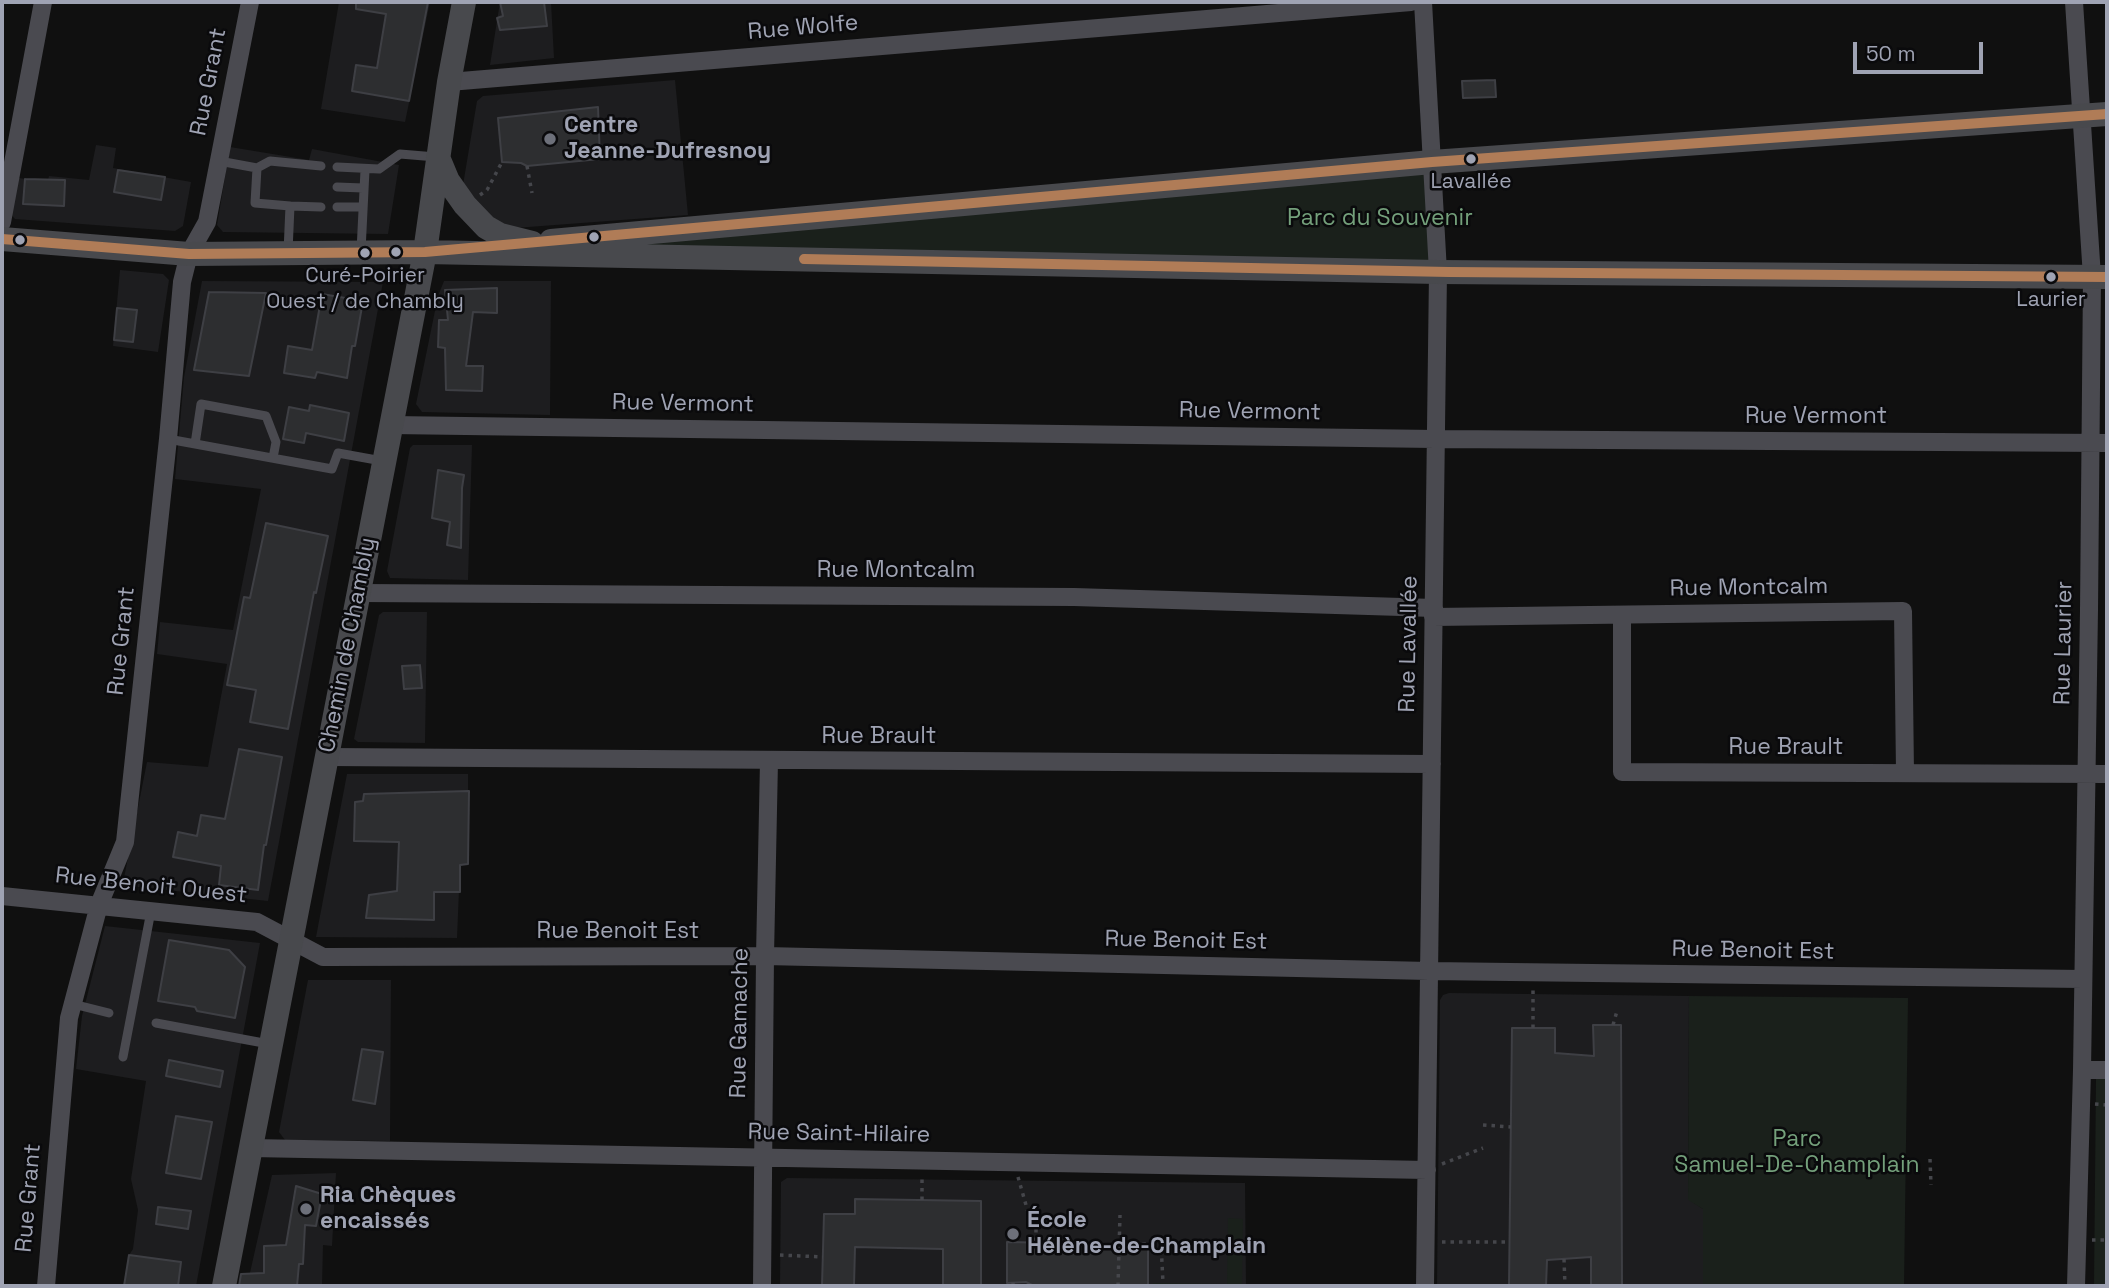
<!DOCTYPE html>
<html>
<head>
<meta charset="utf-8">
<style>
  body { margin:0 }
  #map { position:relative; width:2109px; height:1288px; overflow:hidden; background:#101010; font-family:"Space Grotesk",sans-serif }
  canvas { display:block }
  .frame { position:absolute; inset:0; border:4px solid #9fa3b3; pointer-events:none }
  .scale { position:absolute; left:1853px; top:42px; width:130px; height:32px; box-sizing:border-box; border:4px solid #9fa3b3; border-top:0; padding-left:9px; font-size:21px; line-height:24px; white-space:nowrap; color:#9fa3b3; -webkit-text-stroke:5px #0a0a0c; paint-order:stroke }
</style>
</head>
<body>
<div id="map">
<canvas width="2109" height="1288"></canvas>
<div class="frame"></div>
<div class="scale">50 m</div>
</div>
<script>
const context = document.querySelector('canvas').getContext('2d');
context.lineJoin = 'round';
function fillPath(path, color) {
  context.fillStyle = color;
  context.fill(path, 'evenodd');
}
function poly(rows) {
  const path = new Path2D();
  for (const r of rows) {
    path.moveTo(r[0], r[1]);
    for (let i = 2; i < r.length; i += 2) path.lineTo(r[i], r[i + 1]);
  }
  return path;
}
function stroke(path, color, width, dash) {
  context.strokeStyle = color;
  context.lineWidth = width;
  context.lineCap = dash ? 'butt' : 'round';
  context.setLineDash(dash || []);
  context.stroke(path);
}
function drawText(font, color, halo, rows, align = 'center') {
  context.font = font + ' "Space Grotesk",sans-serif';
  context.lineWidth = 5;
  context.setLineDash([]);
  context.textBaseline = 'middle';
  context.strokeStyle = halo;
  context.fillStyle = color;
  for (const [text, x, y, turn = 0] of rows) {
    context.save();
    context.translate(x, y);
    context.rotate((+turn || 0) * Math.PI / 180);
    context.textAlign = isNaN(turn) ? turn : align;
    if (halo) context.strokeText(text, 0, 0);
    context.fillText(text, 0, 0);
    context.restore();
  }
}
const built = poly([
  [339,2,430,2,405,122,321,109],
  [500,2,551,2,554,58,490,65],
  [675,80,688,215,515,228,499,224,463,185,477,101,483,96],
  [96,145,116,148,113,168,191,182,183,226,175,231,15,219,8,211,14,177,25,179,48,180,49,176,89,180],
  [230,147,309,160,312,149,399,165,388,234,223,232,217,225],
  [120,270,163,274,169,280,158,352,113,346],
  [202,281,383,282,268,901,129,886,124,878,147,762,208,767,227,664,157,654,160,622,233,630,261,489,175,479,184,377],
  [444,281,551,281,550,415,422,412,416,404,438,296],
  [413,445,472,445,468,580,390,578,387,571,410,448],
  [383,612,427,612,425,743,358,742,354,739,379,615],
  [347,774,468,774,468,864,460,866,457,938,316,937],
  [105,926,260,943,196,1286,124,1286,129,1255,133,1249,138,1210,131,1179,146,1081,76,1069,82,1016],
  [308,980,391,980,390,1141,285,1140,279,1132],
  [1449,993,1689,996,1688,1199,1703,1209,1703,1286,1437,1286,1440,1000,1443,995],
  [336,1173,332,1246,323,1245,322,1286,247,1286,272,1175],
  [787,1178,1245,1183,1246,1286,780,1286,781,1182]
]);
const green = poly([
  [1432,162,1438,272,532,254],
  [1689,996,1908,998,1904,1286,1703,1286,1703,1209,1688,1200],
  [2096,1079,2107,1079,2107,1286,2094,1286],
  [1228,1218,1243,1219,1242,1286,1153,1286,1153,1283,1227,1284]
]);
const building = poly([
  [356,2,428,2,409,101,352,91,356,65,377,68,386,14,356,9,356,2],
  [500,2,544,2,547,26,500,30,497,18,503,16,500,2],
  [1495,80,1496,97,1463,98,1462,81,1495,80],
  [598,107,600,159,527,166,521,163,502,162,498,118,598,107],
  [118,170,165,177,161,200,114,192,118,170],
  [25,179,65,180,64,206,23,204,25,179],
  [497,288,497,313,473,312,466,366,483,366,482,391,446,390,445,348,438,347,439,320,448,320,445,290,497,288],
  [209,292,266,293,249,376,194,370,209,292],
  [322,294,363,301,355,346,352,346,347,378,317,372,315,378,284,373,288,346,312,350,322,294],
  [117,308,137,310,133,342,114,340,117,308],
  [310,405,349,413,344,441,306,433,304,443,283,439,289,407,309,411,310,405],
  [438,470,464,475,462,488,461,548,447,545,450,522,432,518,438,470],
  [266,523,328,536,316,593,314,592,288,729,250,722,256,690,227,685,244,597,250,598,266,523],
  [420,665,422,688,404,689,402,666,420,665],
  [239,749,282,757,266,845,264,845,258,890,219,885,221,866,173,857,178,832,197,836,201,815,225,819,239,749],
  [469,791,468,864,460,865,460,892,434,892,434,920,366,918,369,895,397,891,399,842,354,841,355,802,363,801,364,794,469,791],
  [169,940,229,950,245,967,235,1018,197,1011,195,1007,158,1001,169,940],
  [1593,1025,1621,1025,1622,1286,1591,1286,1591,1257,1547,1260,1546,1286,1509,1286,1512,1028,1555,1028,1555,1053,1594,1056,1593,1025],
  [362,1049,383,1052,375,1104,353,1100,362,1049],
  [169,1060,223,1071,220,1087,166,1076,169,1060],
  [176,1116,212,1122,201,1179,166,1173,176,1116],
  [296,1186,322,1194,316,1226,305,1225,303,1264,299,1264,297,1286,239,1286,241,1274,264,1273,264,1246,286,1245,296,1186],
  [855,1199,981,1201,981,1286,943,1286,943,1249,855,1247,854,1285,822,1286,824,1214,855,1214,855,1199],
  [158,1207,191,1211,188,1229,156,1224,158,1207],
  [1007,1242,1108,1244,1108,1248,1148,1248,1148,1286,1034,1286,1026,1282,1007,1283,1007,1242],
  [129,1255,181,1262,178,1286,124,1286,129,1255]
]);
const path = poly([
  [527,166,532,193],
  [480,195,487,190,502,162],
  [1613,1025,1617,1011],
  [1533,1028,1533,988],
  [2095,1104,2107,1105],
  [1483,1125,1511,1127],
  [1930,1159,1931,1185],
  [1442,1164,1483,1148],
  [1018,1177,1028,1212],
  [922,1200,922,1178],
  [1036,1212,1036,1243],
  [2092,1240,2107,1240],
  [1119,1242,1136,1248,1143,1244,1161,1243,1163,1283],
  [1442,1242,1510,1242],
  [780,1255,823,1257],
  [1564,1259,1565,1286],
  [1013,1286,1013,1282],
  [1118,1286,1120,1215]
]);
const service = poly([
  [219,161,257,168,255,203,290,206,288,252],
  [337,167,379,169,400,154,436,157],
  [257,168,270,161,321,166],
  [337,187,363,188],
  [290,206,321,207],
  [337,207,362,207],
  [361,251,365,170],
  [168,439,332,469,338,453,382,461],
  [195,444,201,404,266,416,276,442,273,458],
  [73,1004,109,1013],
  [156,1023,269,1044],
  [123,1057,151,911]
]);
const minor = poly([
  [1423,2,1438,272,1425,1286],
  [2074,2,2092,277,2089,610,2082,1070,2076,1286],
  [449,82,1411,2],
  [2,222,43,2],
  [391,425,1435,439,2107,443],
  [359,593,1074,597,1434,608],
  [1622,615,1622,772,2107,774],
  [1433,617,1903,611,1905,773],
  [327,757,1432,764],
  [2,896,257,922,323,957,765,956,1429,971,2083,979],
  [2082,1070,2107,1070],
  [251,1148,1427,1170],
  [46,1286,69,1018,99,905,125,842,168,439,182,282,189,254,207,222,250,2],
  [762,1286,765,956,769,761]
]);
const secondary = poly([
  [438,157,448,181,465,205,486,227,500,235,532,243],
  [2,239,189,254,425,252,1438,272,2107,277],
  [551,241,1432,162,2107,114],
  [224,1286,425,252,449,82,464,2]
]);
const bus1 = poly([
  [2,239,189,254,425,252,1432,162,2107,114],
  [804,259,1449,272,2107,277]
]);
const markers = [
  [550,139,7,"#6d707a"],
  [1471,159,6,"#9fa3b3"],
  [594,237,6,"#9fa3b3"],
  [20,240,6,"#9fa3b3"],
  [396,252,6,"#9fa3b3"],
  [365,253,6,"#9fa3b3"],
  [2051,277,6,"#9fa3b3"],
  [306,1209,7,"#6d707a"],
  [1013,1234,7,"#6d707a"]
];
const busNames = [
  ["Lavallée",1471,182],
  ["Curé-Poirier",365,276],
  ["Ouest / de Chambly",365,302],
  ["Laurier",2051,300]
];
const streetNames = [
  ["Rue Wolfe",803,28,-5],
  ["Rue Grant",209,82,-79],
  ["Rue Vermont",683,404,1],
  ["Rue Vermont",1250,412,1],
  ["Rue Vermont",1816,417],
  ["Rue Montcalm",896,571],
  ["Rue Montcalm",1749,588,-1],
  ["Rue Grant",122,641,-84],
  ["Rue Laurier",2064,643,-89],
  ["Rue Lavallée",1409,644,-89],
  ["Chemin de Chambly",348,645,-79],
  ["Rue Brault",879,737],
  ["Rue Brault",1786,748],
  ["Rue Benoit Ouest",151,886,6],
  ["Rue Benoit Est",618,932],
  ["Rue Benoit Est",1186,941,1],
  ["Rue Benoit Est",1753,951,1],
  ["Rue Gamache",740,1023,-89],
  ["Rue Saint-Hilaire",839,1134,1],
  ["Rue Grant",29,1198,-85]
];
const poiNames = [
  ["Centre",564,126],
  ["Jeanne-Dufresnoy",564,152],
  ["Ria Chèques",320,1196],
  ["encaissés",320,1222],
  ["École",1027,1221],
  ["Hélène-de-Champlain",1027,1247]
];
const parkNames = [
  ["Parc du Souvenir",1380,219],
  ["Parc",1797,1140],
  ["Samuel-De-Champlain",1797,1166]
];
fillPath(built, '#1d1d1f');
fillPath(green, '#1a201b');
fillPath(building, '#2d2e30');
stroke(building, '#3e3f44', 2);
stroke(path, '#45464b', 3.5, [3.5, 5]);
stroke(service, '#4a4a50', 9);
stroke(minor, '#4a4a50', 18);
stroke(secondary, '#48494d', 24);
stroke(bus1, '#b07c57', 10);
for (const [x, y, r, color] of markers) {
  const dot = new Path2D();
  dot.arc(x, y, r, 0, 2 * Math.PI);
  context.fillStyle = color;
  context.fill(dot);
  stroke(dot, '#0a0a0c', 2.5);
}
drawText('21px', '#9fa3b3', '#0a0a0c', busNames);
drawText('23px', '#9fa3b3', '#0a0a0c', streetNames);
drawText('bold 23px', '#9fa3b3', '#0a0a0c', poiNames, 'left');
drawText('23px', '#74a07b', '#0a0a0c', parkNames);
</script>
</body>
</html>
